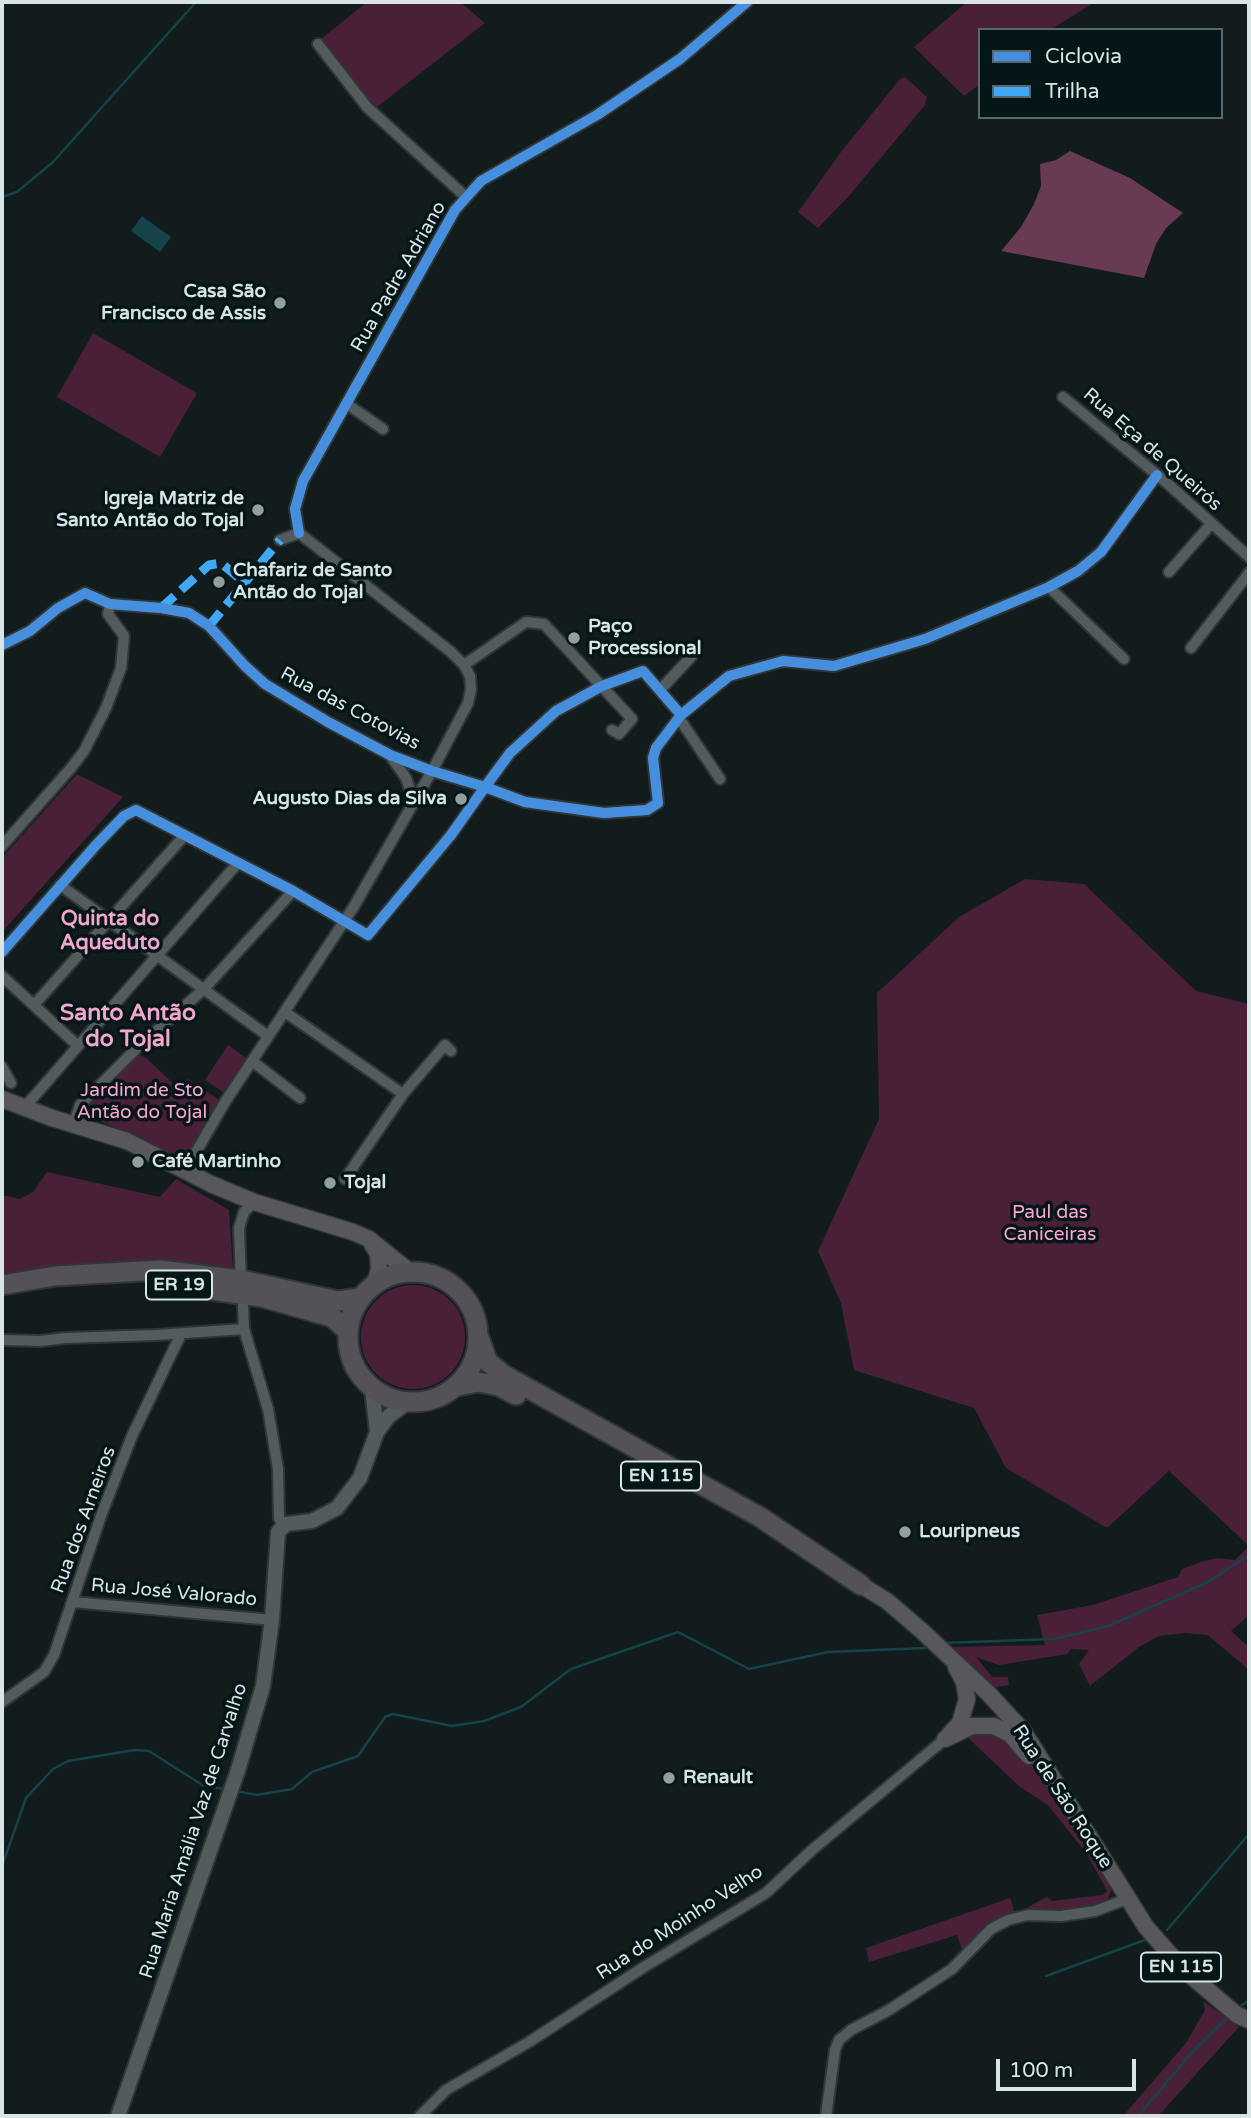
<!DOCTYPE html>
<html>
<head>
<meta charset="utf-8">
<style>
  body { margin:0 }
  #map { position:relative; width:1251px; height:2118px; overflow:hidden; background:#121c1d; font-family:"Varela Round",sans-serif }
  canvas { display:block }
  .frame { position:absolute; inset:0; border:4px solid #d9e4e6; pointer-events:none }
  .legend { position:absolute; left:978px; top:28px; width:245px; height:91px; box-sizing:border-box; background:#051619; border:2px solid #5a686b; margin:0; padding:9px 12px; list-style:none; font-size:21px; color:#d9e4e6 }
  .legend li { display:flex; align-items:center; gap:14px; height:35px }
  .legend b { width:35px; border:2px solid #5a686b }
  .scale { position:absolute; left:996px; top:2059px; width:140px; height:32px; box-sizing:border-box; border:4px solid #d9e4e6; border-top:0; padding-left:9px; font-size:21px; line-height:24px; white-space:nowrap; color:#d9e4e6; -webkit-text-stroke:5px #051619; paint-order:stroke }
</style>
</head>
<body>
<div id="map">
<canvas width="1251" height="2118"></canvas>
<div class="frame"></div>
<ul class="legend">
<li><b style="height:9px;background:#468fdf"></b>Ciclovia</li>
<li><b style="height:9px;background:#3fa9f5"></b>Trilha</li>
</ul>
<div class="scale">100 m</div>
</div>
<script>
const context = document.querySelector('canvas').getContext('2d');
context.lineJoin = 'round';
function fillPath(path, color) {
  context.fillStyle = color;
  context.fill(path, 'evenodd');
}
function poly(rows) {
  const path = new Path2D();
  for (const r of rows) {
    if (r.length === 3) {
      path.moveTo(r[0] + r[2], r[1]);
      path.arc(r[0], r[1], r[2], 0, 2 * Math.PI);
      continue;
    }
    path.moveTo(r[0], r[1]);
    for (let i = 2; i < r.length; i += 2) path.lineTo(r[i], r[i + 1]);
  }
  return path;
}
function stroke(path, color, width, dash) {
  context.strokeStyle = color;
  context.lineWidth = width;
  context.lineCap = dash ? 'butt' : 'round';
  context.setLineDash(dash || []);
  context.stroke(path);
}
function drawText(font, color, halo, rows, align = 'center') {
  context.font = font + ' "Varela Round",sans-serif';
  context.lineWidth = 7;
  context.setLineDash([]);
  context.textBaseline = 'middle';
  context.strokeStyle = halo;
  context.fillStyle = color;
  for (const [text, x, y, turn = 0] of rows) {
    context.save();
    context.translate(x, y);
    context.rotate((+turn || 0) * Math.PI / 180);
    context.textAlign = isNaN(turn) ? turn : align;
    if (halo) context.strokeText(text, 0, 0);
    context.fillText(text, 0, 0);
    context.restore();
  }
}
const green = poly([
  [367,2,460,2,485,23,377,107,346,76,321,39],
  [967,2,1095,2,1050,30,980,30,980,84,964,96,914,47],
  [905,77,927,97,925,105,848,197,818,228,798,212,841,152,900,79],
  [93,333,197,393,160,457,57,397],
  [77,774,123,797,2,932,2,858],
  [1025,879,1084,884,1196,991,1249,1004,1249,1615,1231,1631,1249,1647,1249,1670,1208,1635,1184,1633,1159,1636,1139,1647,1090,1686,1079,1664,1089,1650,1071,1649,1067,1654,999,1665,976,1657,992,1677,1008,1677,1009,1685,992,1688,950,1650,950,1647,1045,1645,1037,1615,1093,1605,1178,1577,1182,1569,1201,1562,1217,1558,1235,1560,1249,1546,1169,1471,1107,1528,1006,1468,974,1408,854,1370,841,1303,818,1251,879,1119,877,993,959,917],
  [228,1045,246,1058,223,1092,205,1080],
  [139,1055,146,1058,178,1088,188,1079,221,1101,190,1152,186,1155,174,1154,91,1117,88,1114,90,1103],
  [47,1172,160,1197,176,1179,229,1210,233,1271,2,1276,2,1195,20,1199,33,1192],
  [413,1337,52],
  [986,1730,1012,1742,1042,1777,1112,1888,1108,1899,1095,1907,1072,1912,1032,1910,1028,1907,1047,1897,1052,1901,1102,1895,1107,1891,1087,1854,1048,1805,1020,1787,964,1734],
  [1010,1898,1015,1913,991,1921,963,1952,957,1935,869,1962,866,1948],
  [1203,2001,1239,2027,1158,2116,1123,2116,1186,2043,1205,2010]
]);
const forest = poly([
  [1070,151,1130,178,1183,213,1166,228,1156,244,1144,278,1001,251,1021,227,1034,204,1041,186,1040,164,1056,160]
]);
const water = poly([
  [142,216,171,237,160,252,131,231]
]);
const stream = poly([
  [2,197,17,192,53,162,196,2],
  [943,1643,1054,1639,1108,1626,1208,1582,1249,1555],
  [236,1791,257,1795,292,1789,312,1772,358,1756,385,1717,393,1714,452,1726,484,1721,521,1707,571,1669,678,1632,749,1669,828,1652,925,1648],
  [2,1866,26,1798,53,1769,68,1761,135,1750,149,1751,204,1786,226,1789],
  [1167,1930,1249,1834],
  [1046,1976,1145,1940],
  [1241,2006,1249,2000],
  [1138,2116,1195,2049,1228,2017]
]);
const street = poly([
  [318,44,367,107,466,197],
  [1063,397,1167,483,1249,557],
  [347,404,383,429],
  [299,533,295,509,303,481,455,210,481,181,597,115,680,59,747,2],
  [280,540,299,533],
  [1169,572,1211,524],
  [1049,587,1124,659],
  [2,645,30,631,58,608,85,593,110,604,161,608,189,613,209,626,245,666,265,684,328,722,390,755,432,771,485,787,451,835,368,935,293,891,136,810,124,816,97,844,2,952],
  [1191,648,1249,573],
  [464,665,526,622,544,624,632,719,619,734,612,730],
  [660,690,691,657],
  [681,715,643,671,602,686,556,711,510,753,485,787,525,802,604,813,647,810,658,803,653,758,656,748,681,715,729,676,783,661,834,666,925,639,1049,587,1078,571,1101,552,1157,475],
  [679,718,720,779],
  [390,755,406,778,412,796,411,805],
  [2,846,71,768,84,751,106,708,121,668,124,636,108,614,110,604],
  [60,885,268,1036],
  [2,976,77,1045],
  [34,1005,184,836],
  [285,1012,403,1094],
  [252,1061,300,1098],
  [2,1067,11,1083],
  [24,1108,237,864],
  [73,1126,80,1105,138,1047,204,989,293,891],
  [185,1171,225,1102,353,908,432,771,468,703,471,689,470,676,464,665,451,652,299,533],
  [345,1179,403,1094,445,1045,451,1051],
  [241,1280,239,1228,244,1212,254,1202],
  [243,1306,244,1329,268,1409,278,1469,279,1518,283,1525],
  [2,1340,41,1341,65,1338,156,1335,244,1329],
  [73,1602,272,1620],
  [2,1702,44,1672,54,1655,102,1513,132,1436,181,1334],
  [420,2116,446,2090,529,2042,644,1967,766,1893,812,1850,945,1739],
  [826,2116,835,2050,839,2040,851,2030,889,2010,952,1969,991,1929,1008,1920,1028,1915,1061,1916,1095,1911,1127,1899]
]);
const secondary = poly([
  [372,1389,377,1432],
  [118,2116,238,1770,263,1686,272,1620,278,1532,286,1524,312,1521,337,1508,360,1478,377,1432,389,1416,408,1402]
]);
const primary = poly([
  [2,1099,52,1118,127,1141,211,1184,254,1202,353,1232,369,1239,410,1272],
  [372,1244,378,1254,379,1269,375,1284],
  [861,1585,887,1601,922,1631,988,1693,1023,1731,1146,1927,1183,1969,1237,2015,1249,2020],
  [949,1735,960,1723,967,1699,964,1682,956,1667],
  [945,1739,972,1726,994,1726,1010,1734,1029,1756]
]);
const highway = poly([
  [413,1337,65],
  [2,1285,55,1276,160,1270,241,1280,338,1301,360,1298],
  [190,1287,262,1297,332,1317,348,1331],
  [479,1338,488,1362,504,1375,760,1517,861,1585],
  [458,1386,478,1382,499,1386,516,1395]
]);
const quiet = poly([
  [161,608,209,565,221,563,245,583],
  [209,626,280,540]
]);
const cycleway = poly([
  [299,533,295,509,303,481,455,210,481,181,597,115,680,59,747,2],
  [2,645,30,631,58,608,85,593,110,604,161,608,189,613,209,626,245,666,265,684,328,722,390,755,432,771,485,787,451,835,368,935,293,891,136,810,124,816,97,844,2,952],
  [681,715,643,671,602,686,556,711,510,753,485,787,525,802,604,813,647,810,658,803,653,758,656,748,681,715,729,676,783,661,834,666,925,639,1049,587,1078,571,1101,552,1157,475]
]);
const markers = [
  [280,303,7,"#939ea0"],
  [258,510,7,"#939ea0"],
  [219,582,7,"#939ea0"],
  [574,638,7,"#939ea0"],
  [461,799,7,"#939ea0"],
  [138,1162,7,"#939ea0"],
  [330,1183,7,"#939ea0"],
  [905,1532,7,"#939ea0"],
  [669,1778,7,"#939ea0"]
];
const shields = [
  [179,1285,66],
  [661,1476,80],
  [1181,1967,80]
];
const shieldNames = [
  ["ER 19",179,1285],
  ["EN 115",661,1476],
  ["EN 115",1181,1967]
];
const streetNames = [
  ["Rua Padre Adriano",399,277,-60],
  ["Rua Eça de Queirós",1152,450,41],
  ["Rua das Cotovias",350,709,28],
  ["Rua dos Arneiros",84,1520,-70],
  ["Rua José Valorado",174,1593,5],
  ["Rua de São Roque",1062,1797,57],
  ["Rua Maria Amália Vaz de Carvalho",194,1831,-72],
  ["Rua do Moinho Velho",680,1923,-33]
];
const poiNames = [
  ["Casa São",266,292,"right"],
  ["Francisco de Assis",266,314,"right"],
  ["Igreja Matriz de",244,499,"right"],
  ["Santo Antão do Tojal",244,521,"right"],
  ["Chafariz de Santo",233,571],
  ["Antão do Tojal",233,593],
  ["Paço",588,627],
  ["Processional",588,649],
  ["Augusto Dias da Silva",447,799,"right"],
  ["Café Martinho",152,1162],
  ["Tojal",344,1183],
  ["Louripneus",919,1532],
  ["Renault",683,1778]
];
const parkNames = [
  ["Jardim de Sto",142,1091],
  ["Antão do Tojal",142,1113],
  ["Paul das",1050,1213],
  ["Caniceiras",1050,1235]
];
const neighbourhoodNames = [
  ["Quinta do",110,919],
  ["Aqueduto",110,943]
];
const quarterNames = [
  ["Santo Antão",128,1014],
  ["do Tojal",128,1040]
];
fillPath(green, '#4a2038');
fillPath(forest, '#693a53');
fillPath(water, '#164249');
stroke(stream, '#164249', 2.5);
stroke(street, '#2f3637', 14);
stroke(secondary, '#2f3637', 18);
stroke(primary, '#2f3637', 19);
stroke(highway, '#2f3637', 23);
stroke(street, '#535b5c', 10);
stroke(secondary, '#535b5c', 14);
stroke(primary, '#58585c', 16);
stroke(highway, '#555158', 19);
stroke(quiet, '#3fa9f5', 9, [18, 9]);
stroke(cycleway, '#468fdf', 10);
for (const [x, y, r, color] of markers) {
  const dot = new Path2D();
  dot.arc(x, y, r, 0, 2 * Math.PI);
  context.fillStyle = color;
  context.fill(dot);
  stroke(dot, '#051619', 2.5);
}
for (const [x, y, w] of shields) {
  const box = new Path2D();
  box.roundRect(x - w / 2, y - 14.5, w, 29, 5);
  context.fillStyle = '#051619';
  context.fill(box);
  stroke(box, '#d9e4e6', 2);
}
drawText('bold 18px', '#d9e4e6', null, shieldNames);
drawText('19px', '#d9e4e6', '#051619', streetNames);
drawText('bold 19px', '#d9e4e6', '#051619', poiNames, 'left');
drawText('19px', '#fda4d0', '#051619', parkNames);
drawText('bold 21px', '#f3a7cc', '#051619', neighbourhoodNames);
drawText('bold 23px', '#f3a7cc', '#051619', quarterNames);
</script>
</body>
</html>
